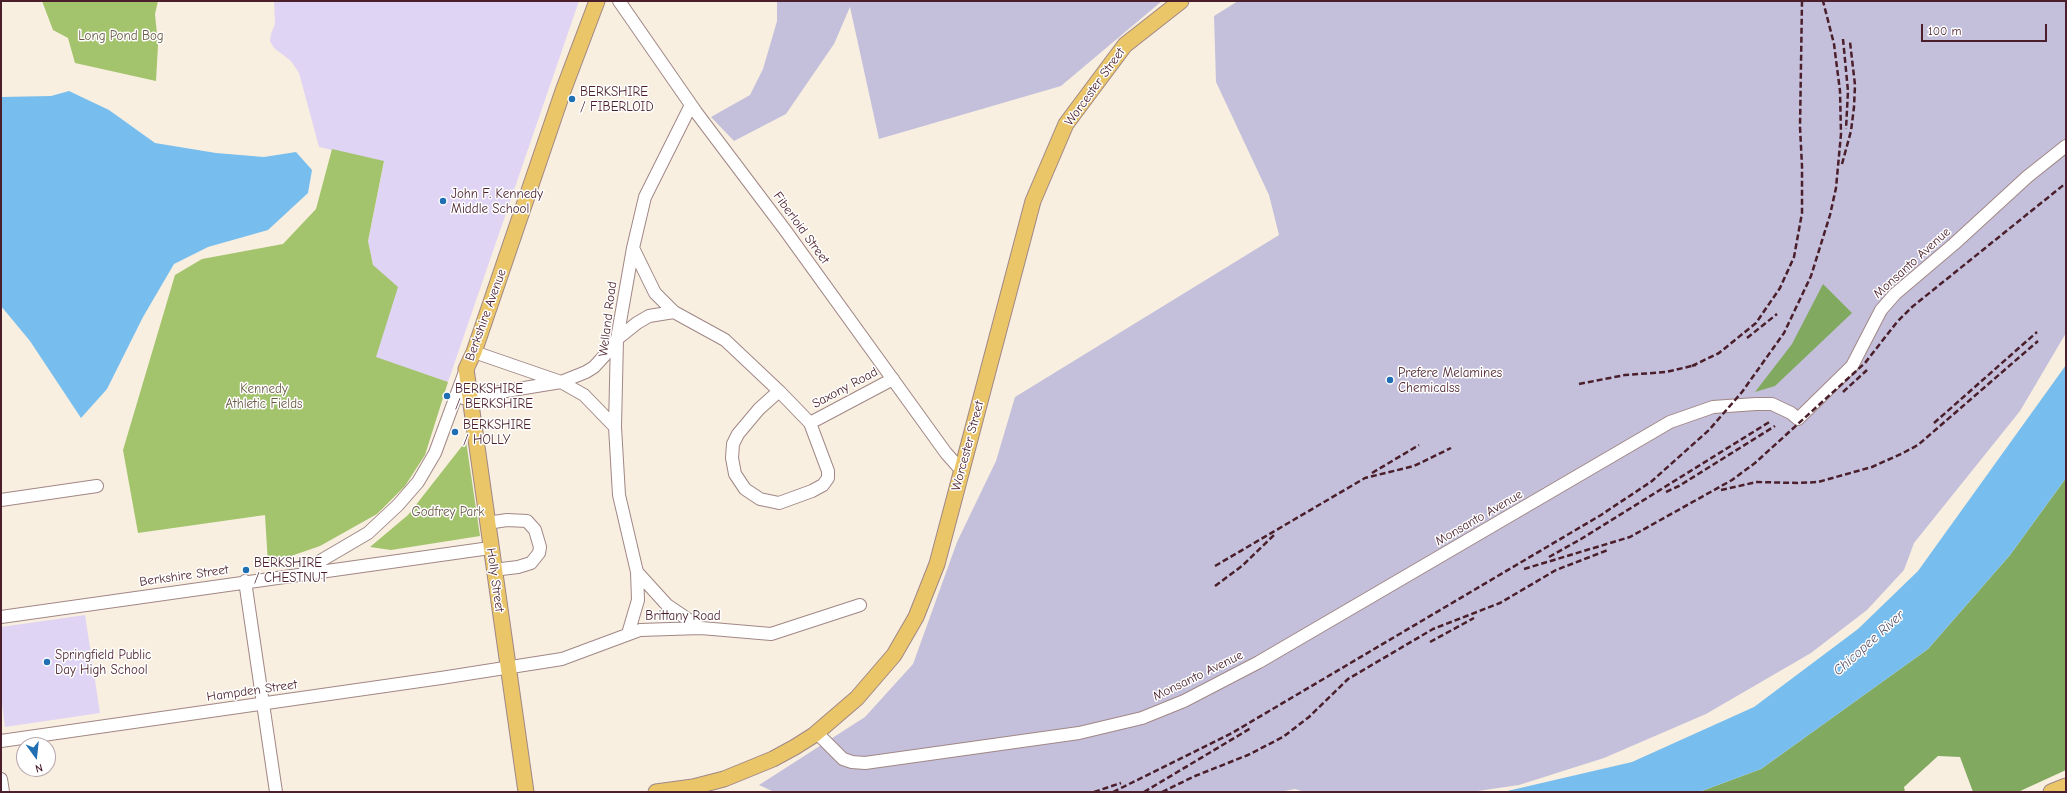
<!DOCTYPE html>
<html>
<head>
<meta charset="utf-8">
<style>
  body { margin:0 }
  #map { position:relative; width:2067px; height:793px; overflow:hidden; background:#f8efe0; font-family:"Comic Neue",sans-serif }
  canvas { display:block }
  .frame { position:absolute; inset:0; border:2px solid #4a1f2b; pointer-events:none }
  .north { position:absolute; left:16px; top:737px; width:40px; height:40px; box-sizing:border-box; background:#fff; border:1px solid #b7a5aa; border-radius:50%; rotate:165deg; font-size:11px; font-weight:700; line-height:16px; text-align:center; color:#4a1f2b }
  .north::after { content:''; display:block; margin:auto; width:14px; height:18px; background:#1f6fb2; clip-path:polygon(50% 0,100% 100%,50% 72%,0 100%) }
  .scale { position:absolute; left:1921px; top:24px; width:126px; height:18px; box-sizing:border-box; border:2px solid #4a1f2b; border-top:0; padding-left:5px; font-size:12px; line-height:14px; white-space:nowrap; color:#4a1f2b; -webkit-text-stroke:3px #fff; paint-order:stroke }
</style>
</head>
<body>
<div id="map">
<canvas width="2067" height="793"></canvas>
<div class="frame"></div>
<div class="north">N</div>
<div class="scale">100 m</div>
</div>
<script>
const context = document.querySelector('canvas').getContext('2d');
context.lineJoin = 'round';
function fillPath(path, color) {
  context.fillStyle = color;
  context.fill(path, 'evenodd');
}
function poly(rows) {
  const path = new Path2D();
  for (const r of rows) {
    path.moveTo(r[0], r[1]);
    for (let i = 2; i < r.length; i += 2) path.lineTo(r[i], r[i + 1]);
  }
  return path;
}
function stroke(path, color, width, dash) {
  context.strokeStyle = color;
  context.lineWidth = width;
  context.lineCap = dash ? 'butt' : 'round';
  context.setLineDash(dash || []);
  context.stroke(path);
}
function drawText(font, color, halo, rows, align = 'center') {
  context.font = font + ' "Comic Neue",sans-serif';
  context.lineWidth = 3;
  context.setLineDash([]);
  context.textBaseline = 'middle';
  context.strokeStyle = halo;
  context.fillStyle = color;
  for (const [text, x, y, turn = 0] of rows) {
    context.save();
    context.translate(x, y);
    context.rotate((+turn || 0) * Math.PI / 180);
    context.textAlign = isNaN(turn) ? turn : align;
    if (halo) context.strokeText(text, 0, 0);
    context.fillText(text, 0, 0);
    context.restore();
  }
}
const built = poly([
  [274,1,579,1,448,382,376,358,373,265,368,241,384,162,319,147,299,73,291,61,274,48,270,41,271,34,275,24],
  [85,615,100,713,5,727,1,696,1,627]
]);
const industrial = poly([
  [777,1,1162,1,1061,86,879,139,850,7,834,44,786,114,734,141,711,117,750,95,763,69,777,21],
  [1238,1,2066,1,2066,333,2020,411,1914,543,1904,570,1867,610,1811,653,1706,714,1604,758,1519,785,1471,792,1305,792,1295,789,1279,792,774,792,759,785,865,717,913,664,957,542,996,461,1015,397,1279,235,1269,195,1216,82,1214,16]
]);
const green = poly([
  [42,1,158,1,155,14,158,45,156,81,75,63,68,38,53,30],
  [332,149,384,161,368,241,373,265,398,287,376,357,448,382,425,455,405,486,377,514,320,546,268,564,265,515,138,533,123,450,175,275,202,259,283,244,316,209],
  [466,441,480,536,391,550,370,547,408,515]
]);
const forest = poly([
  [1823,284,1852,313,1775,386,1755,392,1792,344],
  [2066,478,2066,770,2018,792,1973,792,1960,757,1938,756,1904,787,1905,792,1699,792,1761,769,1928,649,2010,555]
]);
const water = poly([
  [69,91,109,110,155,143,216,153,264,157,296,152,312,170,308,193,268,230,208,247,174,264,143,317,107,389,81,418,30,341,1,306,1,97,51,96],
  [2066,365,2066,478,2010,555,1928,649,1761,769,1699,792,1503,792,1632,762,1754,707,1858,629,1918,571]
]);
const minor = poly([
  [619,1,696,112,785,230,946,453,962,471],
  [691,105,645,197,633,248,617,339,615,427,619,495,637,572,667,605,701,628],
  [633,248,655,293,674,312,725,340,779,391,810,423,828,471,828,478,823,485,812,491,779,503,760,499,745,489,735,474,732,458,733,444,738,434,759,409,779,391],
  [474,352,561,382,586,372,594,367,605,355,617,339,637,323,649,316,674,312],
  [463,398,561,382,584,395,615,427],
  [810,423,893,379],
  [1,500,97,486],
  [487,523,507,520,527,521,535,530,540,547,539,553,531,563,518,567,493,570],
  [305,570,368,533,398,505,418,482,435,453,466,369],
  [245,581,276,792],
  [1,617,490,548],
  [628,634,638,600,637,572],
  [817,733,843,759,852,762,865,763,1079,733,1142,718,1184,701,1259,662,1670,422,1713,407,1756,404,1772,404,1791,413,1798,419,1852,366,1881,310,1895,294,1954,244,2027,177,2066,146],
  [1,741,441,678,562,659,640,630,701,628,771,634,860,605],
  [1,779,3,792]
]);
const major = poly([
  [526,792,466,369,474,352,563,91,597,1],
  [656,792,693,787,724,779,773,759,795,747,814,735,857,698,894,655,916,617,937,564,1033,201,1066,124,1125,45,1181,1],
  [2051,792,2066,786]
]);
const rail = poly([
  [1843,39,1848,91,1846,129],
  [1842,164,1851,131,1854,107,1855,85,1850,42],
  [1747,338,1777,314],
  [1692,366,1719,353,1756,323,1780,288,1794,257,1802,213,1802,166,1800,127,1802,1],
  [1579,384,1625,375,1666,372,1696,365],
  [1843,392,1867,370],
  [1934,423,2037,332],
  [1372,473,1419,445],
  [1721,490,1757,482,1798,483,1818,482,1872,467,1903,453,1918,445,2038,341],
  [1666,492,1679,486,1775,426],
  [1549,557,1581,539,1771,421],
  [1215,566,1365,478,1414,466,1451,448],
  [1524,569,1630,537,1732,480,1755,463,1865,363,1897,322,1912,307,2066,183],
  [1215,586,1242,566,1275,534],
  [1430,642,1474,618],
  [1094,792,1121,783],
  [1113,792,1232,733,1601,515,1652,481,1709,430,1742,392,1784,333,1811,276,1830,215,1836,188,1841,134,1840,91,1834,44,1823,1],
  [1144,792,1251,728],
  [1162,792,1195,776,1248,755,1283,737,1309,717,1348,679,1433,629,1500,603,1556,570,1608,550]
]);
const markers = [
  [572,99,4,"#1f6fb2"],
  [443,201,4,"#1f6fb2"],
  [1390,380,4,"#1f6fb2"],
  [447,396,4,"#1f6fb2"],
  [455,432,4,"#1f6fb2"],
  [246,570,4,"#1f6fb2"],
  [47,662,4,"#1f6fb2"]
];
const parkNames = [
  ["Long Pond Bog",121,36],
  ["Kennedy",264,389],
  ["Athletic Fields",264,404],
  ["Godfrey Park",448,512]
];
const streetNames = [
  ["Worcester Street",1095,87,-54],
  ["Fiberloid Street",801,228,54],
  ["Monsanto Avenue",1912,263,-42],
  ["Berkshire Avenue",486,315,-70],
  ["Welland Road",608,319,-83],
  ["Saxony Road",845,388,-28],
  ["Worcester Street",968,446,-75],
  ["Monsanto Avenue",1479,518,-30],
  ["Berkshire Street",184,576,-8],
  ["Holly Street",495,580,82],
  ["Brittany Road",683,616],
  ["Monsanto Avenue",1198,676,-26],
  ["Hampden Street",252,691,-8]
];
const poiNames = [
  ["BERKSHIRE",580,92],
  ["/ FIBERLOID",580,107],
  ["John F. Kennedy",451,194],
  ["Middle School",451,209],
  ["Prefere Melamines",1398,373],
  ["Chemicalss",1398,388],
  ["BERKSHIRE",455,389],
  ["/ BERKSHIRE",455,404],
  ["BERKSHIRE",463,425],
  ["/ HOLLY",463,440],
  ["BERKSHIRE",254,563],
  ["/ CHESTNUT",254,578],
  ["Springfield Public",55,655],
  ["Day High School",55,670]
];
const waterNames = [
  ["Chicopee River",1869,643,-42]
];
fillPath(built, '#e0d4f4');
fillPath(industrial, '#c4c0db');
fillPath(green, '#a3c36c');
fillPath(forest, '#82a960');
fillPath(water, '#77bdee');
stroke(minor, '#a18786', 14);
stroke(major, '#a18786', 17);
stroke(minor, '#fff', 12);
stroke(major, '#eac669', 15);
stroke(rail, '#4a1f2b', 2.5, [6, 3]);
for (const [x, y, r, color] of markers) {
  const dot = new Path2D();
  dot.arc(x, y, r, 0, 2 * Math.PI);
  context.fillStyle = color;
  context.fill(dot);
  stroke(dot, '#fff', 1.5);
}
drawText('13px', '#695842', '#fff', parkNames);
drawText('13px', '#4a1f2b', '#fff', streetNames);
drawText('13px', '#4a1f2b', '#fff', poiNames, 'left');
drawText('italic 14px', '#5a566f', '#fff', waterNames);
</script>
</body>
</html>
